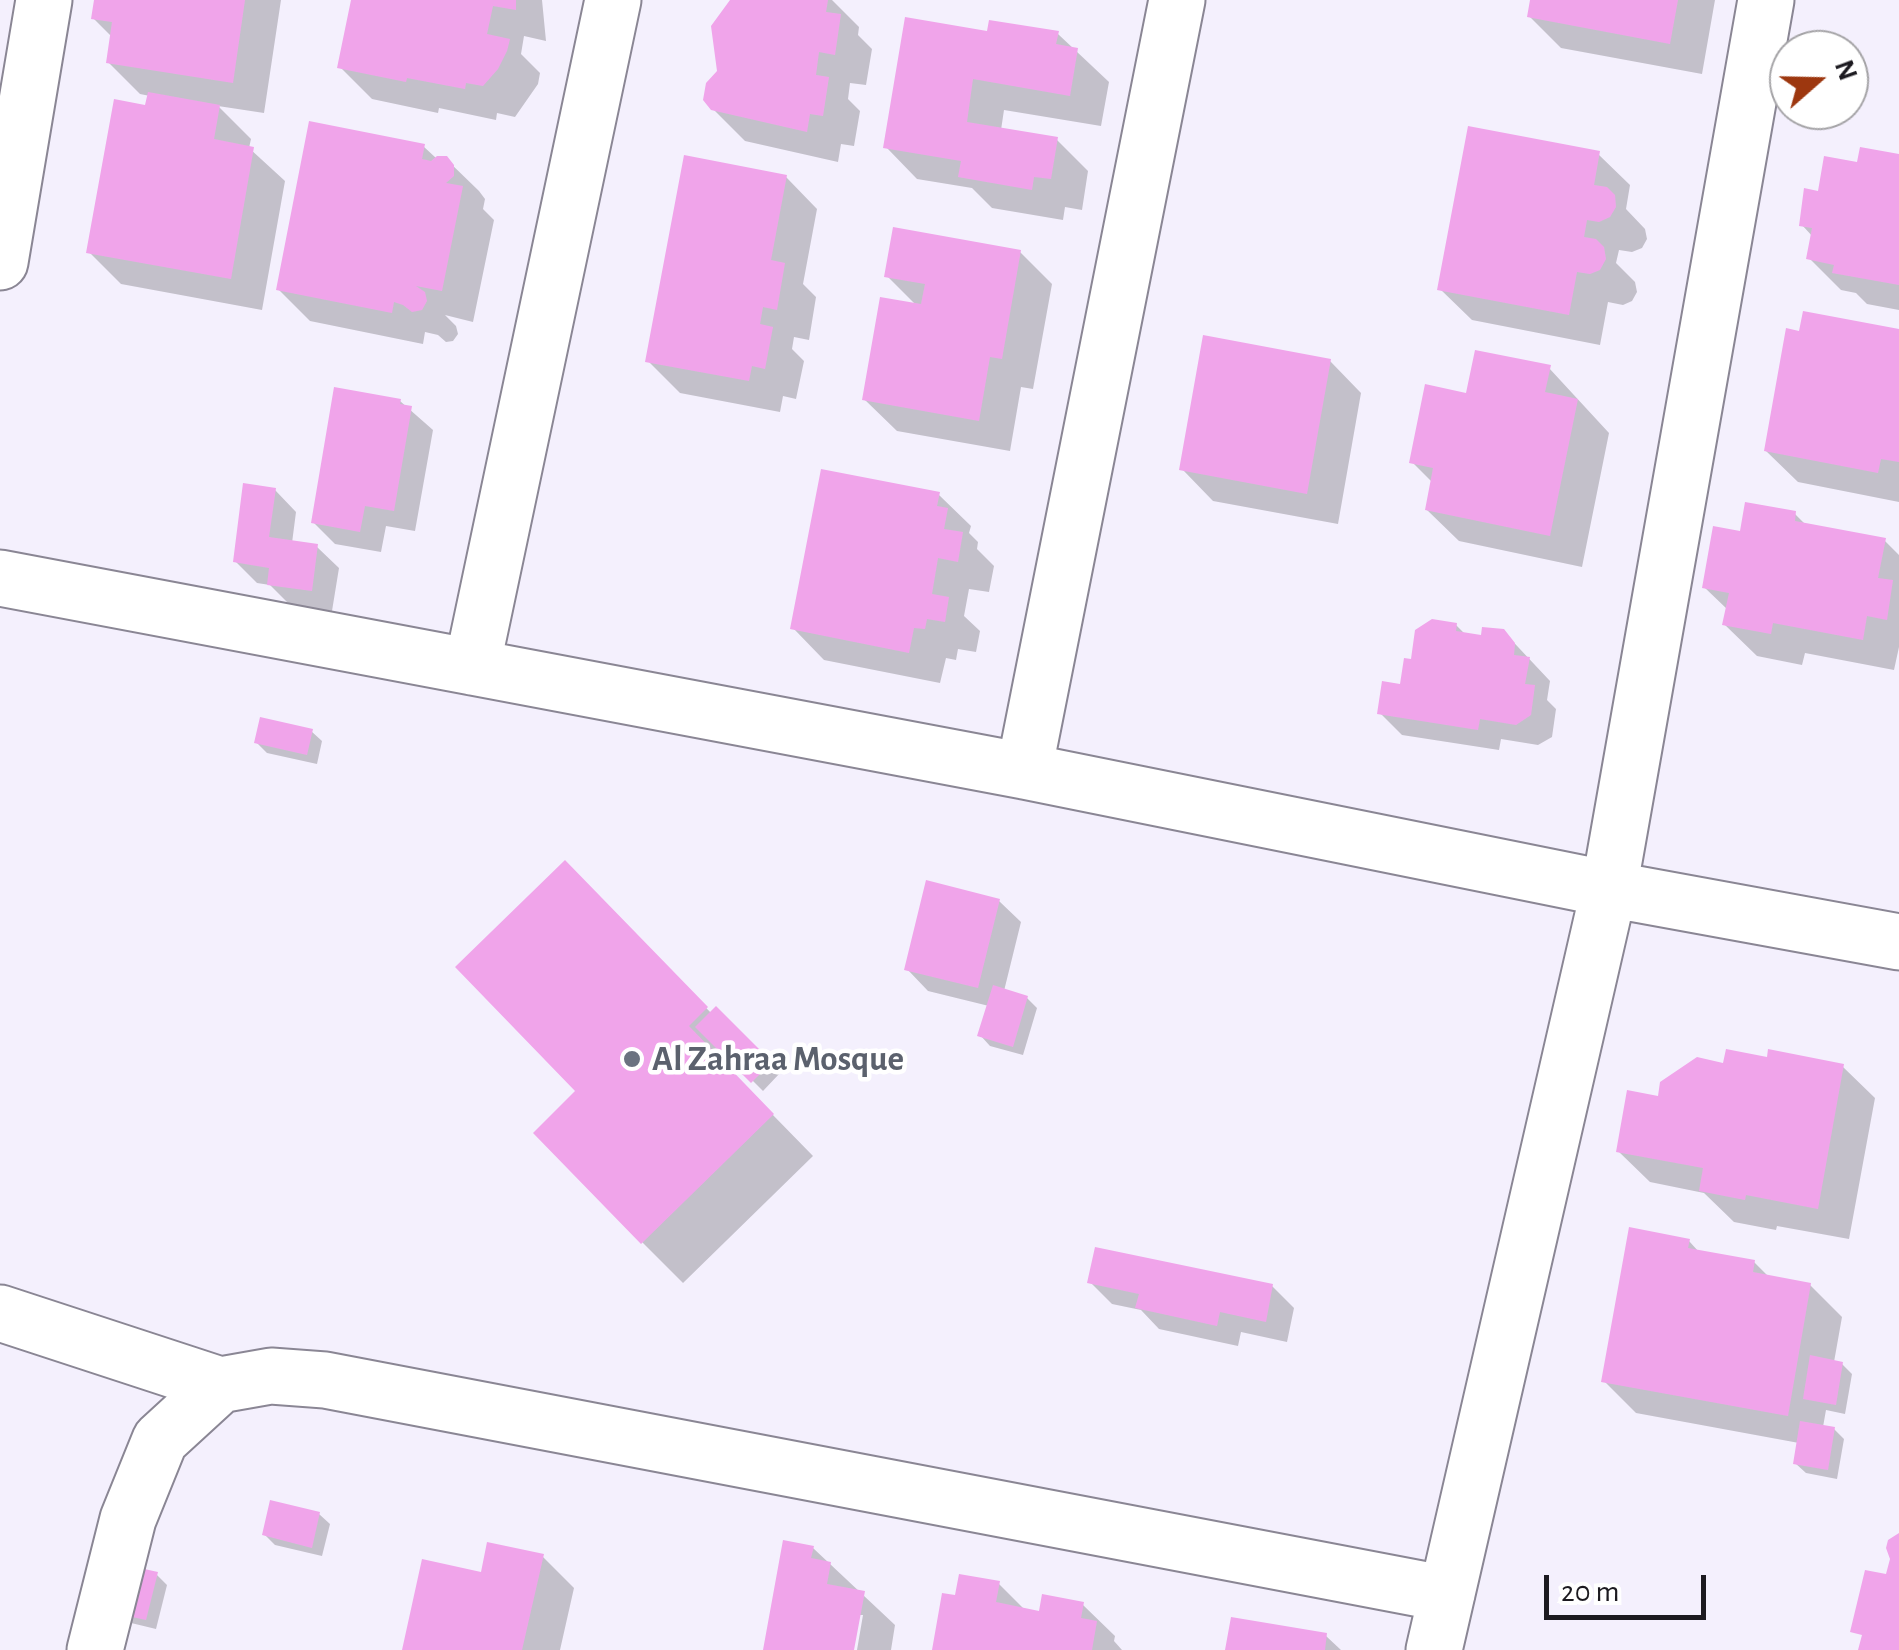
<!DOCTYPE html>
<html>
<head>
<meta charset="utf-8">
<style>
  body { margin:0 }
  #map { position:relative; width:1899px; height:1650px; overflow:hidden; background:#f4f0fd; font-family:"Alegreya Sans",sans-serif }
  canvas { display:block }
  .north { position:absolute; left:1769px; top:30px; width:100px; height:100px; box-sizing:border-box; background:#fff; border:2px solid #a4a3a6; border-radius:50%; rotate:70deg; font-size:28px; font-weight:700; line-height:40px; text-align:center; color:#1c1a20 }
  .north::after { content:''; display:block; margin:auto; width:35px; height:45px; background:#9d370f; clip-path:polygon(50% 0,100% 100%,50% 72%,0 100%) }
  .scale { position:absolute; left:1544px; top:1575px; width:162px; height:45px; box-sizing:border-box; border:5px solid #1c1a20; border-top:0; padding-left:12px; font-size:30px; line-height:35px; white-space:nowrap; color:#1c1a20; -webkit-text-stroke:8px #fff; paint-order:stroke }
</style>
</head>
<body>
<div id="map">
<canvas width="1899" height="1650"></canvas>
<div class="north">N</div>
<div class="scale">20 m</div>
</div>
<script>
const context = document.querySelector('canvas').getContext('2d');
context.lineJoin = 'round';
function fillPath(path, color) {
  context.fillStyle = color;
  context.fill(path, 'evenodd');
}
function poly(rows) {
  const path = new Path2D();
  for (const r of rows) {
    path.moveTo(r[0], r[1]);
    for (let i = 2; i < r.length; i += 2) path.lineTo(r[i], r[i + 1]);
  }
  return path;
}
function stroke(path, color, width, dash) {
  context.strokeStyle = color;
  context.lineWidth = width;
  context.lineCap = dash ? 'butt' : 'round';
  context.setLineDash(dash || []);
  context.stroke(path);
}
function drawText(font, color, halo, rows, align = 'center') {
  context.font = font + ' "Alegreya Sans",sans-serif';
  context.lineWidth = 9;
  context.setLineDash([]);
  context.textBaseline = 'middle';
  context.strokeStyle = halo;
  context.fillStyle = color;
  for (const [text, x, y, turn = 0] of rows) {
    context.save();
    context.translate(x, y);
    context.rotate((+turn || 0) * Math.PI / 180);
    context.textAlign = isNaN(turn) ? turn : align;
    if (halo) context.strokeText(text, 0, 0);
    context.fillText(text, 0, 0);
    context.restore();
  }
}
const shadow = poly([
  [96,0,281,0,264,113,218,106,251,139,249,148,285,181,262,310,121,284,89,252,150,96,140,94,109,63,112,37,93,18],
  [354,0,542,0,546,41,524,36,521,54,540,73,538,84,515,117,497,113,496,120,439,108,438,113,372,99,340,67],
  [734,0,832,0,859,27,858,35,872,49,866,85,850,83,848,99,860,111,854,146,841,144,838,162,745,141,713,109],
  [1532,0,1715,0,1702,74,1561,48,1530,17],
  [989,34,1058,34,1109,82,1101,126,1004,110,1001,130,1057,140,1088,171,1082,210,1065,207,1063,220,992,208,972,188,917,179,886,147],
  [423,146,436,158,446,159,479,191,485,199,483,209,494,220,473,322,445,315,456,326,458,334,453,341,446,342,438,335,425,332,423,344,310,321,279,290],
  [1598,154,1630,185,1626,209,1645,229,1647,239,1642,248,1632,252,1619,250,1616,263,1635,282,1637,292,1632,301,1623,305,1608,302,1600,345,1472,320,1440,289],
  [1899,157,1899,310,1867,304,1856,293,1841,290,1809,258,1813,237,1802,225,1820,193,1859,165],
  [786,177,817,209,803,284,816,297,809,340,794,337,792,349,804,361,796,399,783,396,780,412,680,393,648,361],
  [1020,252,1052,284,1033,389,1021,387,1010,451,897,431,865,400,916,305,887,276],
  [1899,332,1899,502,1798,482,1766,451],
  [1330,361,1361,393,1338,524,1213,501,1182,469],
  [1549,368,1609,433,1582,567,1459,541,1427,510,1433,483,1412,462,1468,396],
  [400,401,433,430,415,531,386,526,381,552,335,544,313,522],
  [275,490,296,512,292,543,317,547,339,568,332,611,291,606,270,585,257,583,235,561],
  [939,495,971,526,969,533,978,542,977,549,994,566,989,592,969,589,964,616,980,631,976,652,958,649,956,660,946,658,940,683,824,660,793,628],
  [1795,514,1807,526,1884,540,1899,555,1899,647,1894,670,1805,653,1802,665,1757,656,1725,625,1728,610,1704,587,1742,534],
  [1456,625,1466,635,1483,638,1503,631,1550,681,1547,700,1556,709,1552,737,1538,745,1501,739,1499,750,1402,735,1380,713,1402,687,1413,662],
  [311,731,322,741,317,764,267,753,257,743],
  [999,901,1021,922,1004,991,1027,998,1037,1008,1023,1055,990,1046,980,1035,989,1006,928,991,907,969],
  [605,903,712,1014,716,1010,780,1073,763,1091,734,1062,728,1069,813,1156,683,1283,642,1242,579,1091],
  [1725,1066,1843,1067,1875,1098,1849,1239,1777,1226,1776,1230,1734,1222,1704,1193,1650,1182,1618,1151,1660,1099],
  [1689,1241,1699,1252,1754,1262,1769,1277,1810,1285,1842,1317,1834,1362,1842,1364,1852,1374,1845,1414,1826,1410,1823,1427,1834,1429,1844,1439,1837,1479,1806,1473,1795,1463,1799,1443,1636,1413,1604,1381],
  [1090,1282,1272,1286,1294,1308,1287,1342,1241,1332,1238,1346,1159,1329,1141,1310,1112,1304],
  [319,1514,330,1524,322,1556,275,1545,265,1535],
  [813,1548,895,1625,891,1650,857,1650,863,1615,858,1615,852,1650,766,1650],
  [542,1556,574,1588,560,1650,405,1650],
  [157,1575,167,1585,156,1629,127,1622],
  [999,1584,1025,1610,1041,1614,1083,1605,1115,1636,1114,1641,1122,1650,935,1650,957,1598],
  [1326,1636,1341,1650,1228,1650]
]);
const building = poly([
  [94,0,245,0,233,83,106,63,112,22,91,19],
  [351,0,516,0,516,10,493,6,487,34,510,39,507,51,498,69,483,86,466,83,465,89,407,78,406,82,337,68],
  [730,0,828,0,826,12,841,14,835,55,819,52,816,75,829,77,823,116,810,114,807,132,711,110,703,100,706,83,717,71,711,26],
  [1530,0,1678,0,1670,44,1527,17],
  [905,17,987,31,989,20,1059,31,1056,44,1078,48,1070,96,973,79,967,122,1058,137,1051,179,1034,177,1032,190,958,177,961,161,883,148],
  [148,92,220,105,214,139,254,147,231,279,86,253,114,99,145,105],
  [309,121,425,144,422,159,431,161,437,156,447,156,454,165,454,176,446,183,463,186,442,291,416,286,425,292,427,301,422,310,412,312,403,305,394,302,392,313,276,290],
  [1468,126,1600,151,1594,185,1607,187,1615,195,1616,207,1610,217,1599,222,1587,220,1584,237,1596,239,1604,247,1606,259,1600,270,1590,274,1577,272,1569,315,1437,290],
  [1860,147,1899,154,1899,285,1832,273,1834,265,1806,259,1812,228,1799,226,1804,188,1818,191,1824,156,1857,162],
  [684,155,787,175,771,260,785,263,777,310,763,307,760,324,773,327,765,369,752,366,749,381,645,362],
  [893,227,1021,250,1002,359,990,357,979,421,862,400,880,297,921,304,925,284,884,277],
  [1803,311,1899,329,1899,462,1881,459,1878,473,1764,451,1786,328,1799,331],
  [1203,335,1331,359,1307,494,1179,470],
  [1475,350,1551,365,1545,392,1578,399,1550,536,1425,510,1433,468,1409,463,1425,384,1466,393],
  [334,387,401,399,400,404,412,406,394,511,365,506,360,532,311,523],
  [821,469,940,492,937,506,948,508,944,529,963,532,958,562,938,558,932,594,949,597,945,622,927,619,925,629,914,628,909,653,790,629],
  [243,483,276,488,269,537,318,544,312,591,267,585,269,568,233,562],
  [1745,502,1796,511,1795,521,1886,538,1878,578,1893,580,1887,620,1867,616,1863,640,1773,623,1771,634,1722,625,1729,593,1702,588,1713,526,1740,531],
  [1432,619,1457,623,1456,631,1481,635,1482,627,1504,629,1515,643,1514,655,1530,657,1525,684,1535,685,1531,715,1516,725,1480,719,1478,730,1377,714,1382,681,1400,684,1404,658,1411,659,1415,630],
  [260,717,313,729,307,755,254,743],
  [565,860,708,1007,689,1026,774,1114,641,1244,533,1133,575,1091,455,967],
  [926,880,1000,899,978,988,904,970],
  [993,985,1028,996,1013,1047,977,1036],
  [716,1006,772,1062,751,1083,695,1027],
  [1726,1049,1767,1057,1768,1049,1844,1064,1818,1209,1746,1195,1745,1200,1699,1191,1703,1168,1616,1152,1627,1090,1658,1096,1660,1082,1697,1057,1723,1063],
  [1629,1227,1690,1239,1688,1248,1755,1260,1753,1272,1811,1283,1788,1416,1601,1382],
  [1095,1247,1273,1284,1266,1322,1220,1312,1217,1326,1135,1308,1139,1294,1087,1283],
  [1810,1355,1843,1362,1836,1405,1803,1399],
  [1800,1421,1835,1427,1828,1470,1793,1464],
  [270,1500,320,1512,312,1548,262,1535],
  [1899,1533,1899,1650,1858,1650,1862,1635,1850,1632,1865,1570,1886,1574,1890,1559,1886,1548,1888,1540],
  [783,1540,814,1546,811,1558,831,1562,827,1584,865,1591,854,1650,763,1650],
  [487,1542,544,1554,522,1650,402,1650,422,1559,481,1572],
  [126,1565,158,1572,146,1620,114,1613],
  [959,1574,1000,1581,996,1602,1039,1611,1042,1594,1084,1602,1081,1618,1097,1621,1092,1650,932,1650,942,1593,955,1595],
  [1231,1617,1327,1633,1325,1650,1225,1650]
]);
const minor = poly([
  [0,262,44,0],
  [0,578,1024,771,1609,889,1899,942],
  [472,667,613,0],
  [1024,771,1177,0],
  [0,1313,220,1385],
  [95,1650,128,1519,160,1440,220,1385,271,1376,325,1380,1447,1594],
  [1434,1650,1609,889,1766,0]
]);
const markers = [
  [632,1059,10,"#6b7280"]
];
const worshipNames = [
  ["Al Zahraa Mosque",652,1059]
];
fillPath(shadow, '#0003');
fillPath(building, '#f0a4ea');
stroke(minor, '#8a8694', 59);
stroke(minor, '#fff', 55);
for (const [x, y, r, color] of markers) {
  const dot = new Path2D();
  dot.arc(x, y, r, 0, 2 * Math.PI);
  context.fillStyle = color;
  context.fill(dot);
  stroke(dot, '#fff', 4);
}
drawText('bold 35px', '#5b616d', '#fff', worshipNames, 'left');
</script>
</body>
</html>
